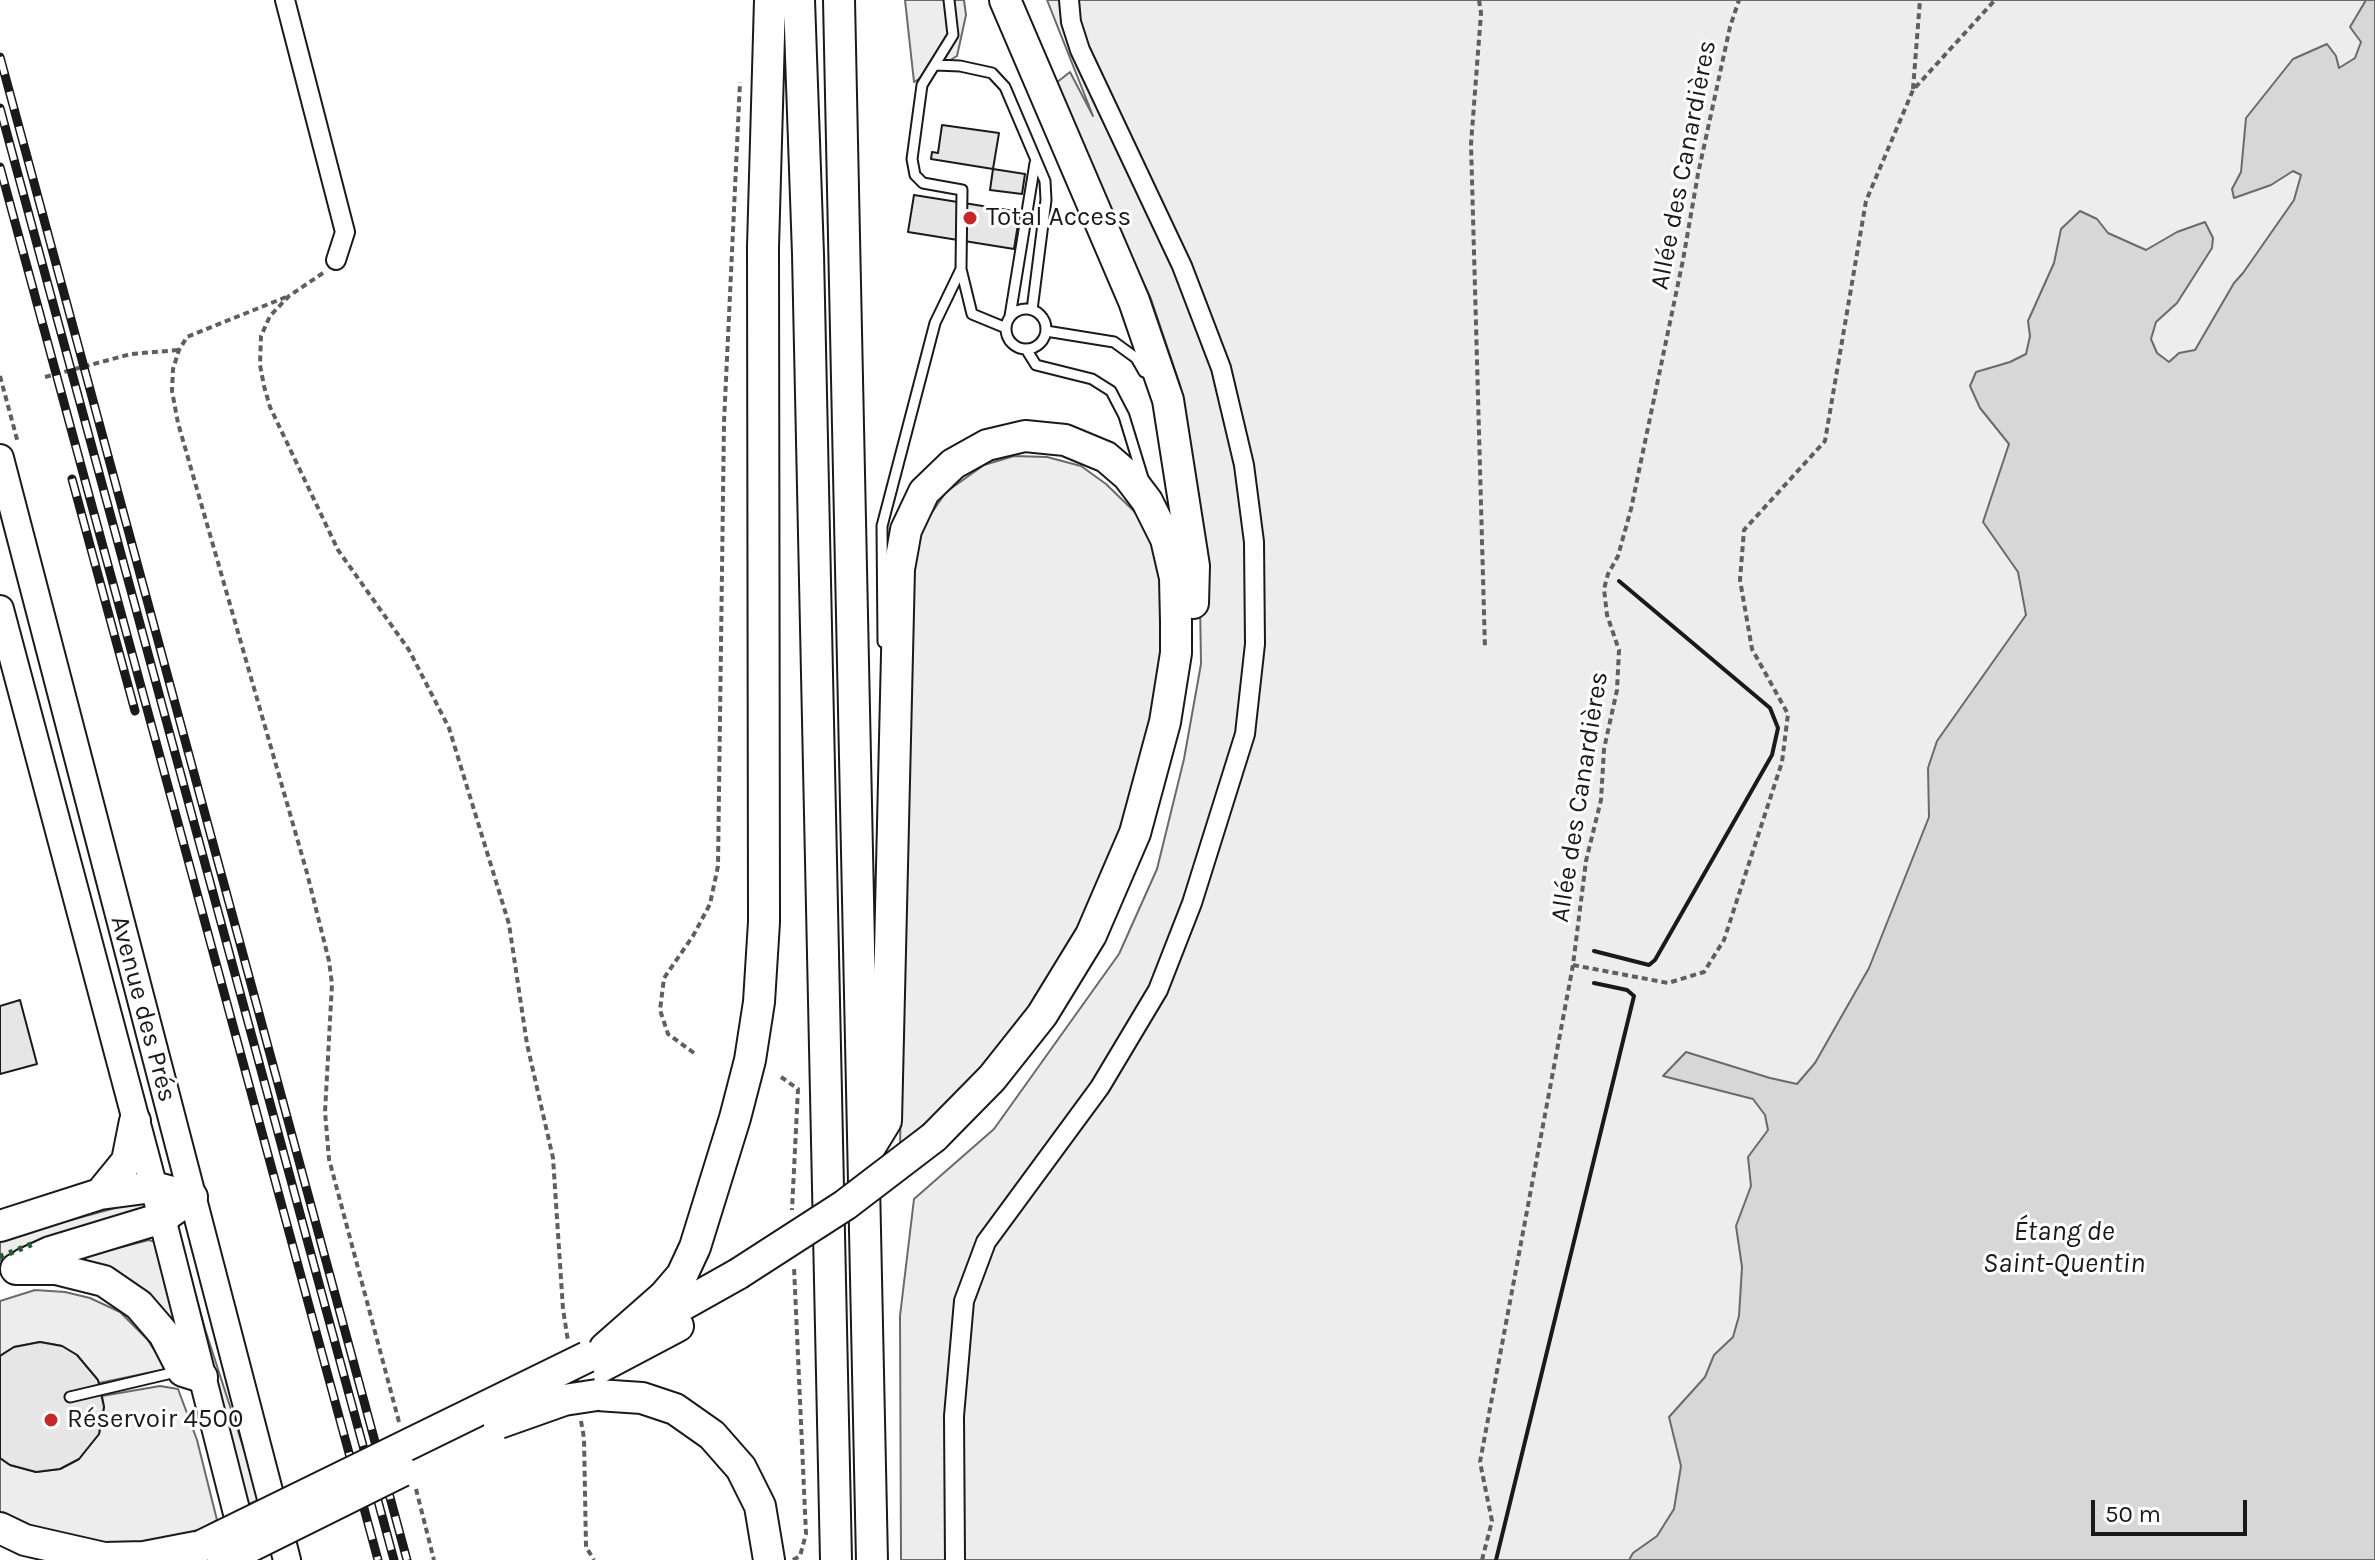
<!DOCTYPE html>
<html>
<head>
<meta charset="utf-8">
<style>
  body { margin:0 }
  #map { position:relative; width:2375px; height:1560px; overflow:hidden; background:#fff; font-family:Karla,sans-serif }
  canvas { display:block }
  .scale { position:absolute; left:2091px; top:1500px; width:156px; height:36px; box-sizing:border-box; border:4px solid #1a1a1a; border-top:0; padding-left:10px; font-size:24px; line-height:28px; white-space:nowrap; color:#1a1a1a; -webkit-text-stroke:6px #fff; paint-order:stroke }
</style>
</head>
<body>
<div id="map">
<canvas width="2375" height="1560"></canvas>
<div class="scale">50 m</div>
</div>
<script>
const context = document.querySelector('canvas').getContext('2d');
context.lineJoin = 'round';
function fillPath(path, color) {
  context.fillStyle = color;
  context.fill(path, 'evenodd');
}
function poly(rows) {
  const path = new Path2D();
  for (const r of rows) {
    if (r.length === 3) {
      path.moveTo(r[0] + r[2], r[1]);
      path.arc(r[0], r[1], r[2], 0, 2 * Math.PI);
      continue;
    }
    path.moveTo(r[0], r[1]);
    for (let i = 2; i < r.length; i += 2) path.lineTo(r[i], r[i + 1]);
  }
  return path;
}
function stroke(path, color, width, dash) {
  context.strokeStyle = color;
  context.lineWidth = width;
  context.lineCap = dash ? 'butt' : 'round';
  context.setLineDash(dash || []);
  context.stroke(path);
}
function drawText(font, color, halo, rows, align = 'center') {
  context.font = font + ' Karla,sans-serif';
  context.lineWidth = 6;
  context.setLineDash([]);
  context.textBaseline = 'middle';
  context.strokeStyle = halo;
  context.fillStyle = color;
  for (const [text, x, y, turn = 0] of rows) {
    context.save();
    context.translate(x, y);
    context.rotate((+turn || 0) * Math.PI / 180);
    context.textAlign = isNaN(turn) ? turn : align;
    if (halo) context.strokeText(text, 0, 0);
    context.fillText(text, 0, 0);
    context.restore();
  }
}
const built = poly([
  [905,0,964,0,966,15,957,56,914,82,905,0],
  [1047,0,2375,0,2375,1560,901,1560,900,1316,914,1199,994,1129,1119,954,1157,869,1184,759,1201,664,1199,538,1180,385,1151,299,1051,87,1070,72,1093,116,1047,0],
  [1014,456,1047,457,1081,466,1106,484,1141,518,1164,566,1163,693,1110,883,1000,1061,900,1153,907,586,920,530,946,492,984,465,1014,456],
  [145,1200,147,1212,0,1261,0,1239,145,1200],
  [177,1226,205,1329,260,1499,247,1505,177,1226],
  [149,1240,155,1242,178,1328,75,1259,149,1240],
  [35,1290,65,1292,90,1298,120,1312,147,1339,167,1369,99,1383,77,1355,62,1346,40,1342,14,1347,0,1356,0,1301,35,1290],
  [160,1386,178,1389,197,1440,217,1520,181,1540,86,1548,0,1515,0,1458,10,1465,36,1472,60,1469,79,1459,99,1434,104,1407,102,1396,160,1386]
]);
const water = poly([
  [2366,0,2375,0,2375,1560,1629,1560,1633,1553,1657,1536,1674,1509,1681,1466,1669,1417,1705,1377,1714,1355,1733,1337,1739,1316,1742,1267,1736,1226,1751,1186,1748,1157,1768,1130,1765,1115,1753,1099,1663,1076,1686,1052,1770,1078,1797,1084,1815,1063,1869,968,1929,817,1928,768,1937,741,2026,615,2018,572,1983,522,2009,444,1980,408,1970,386,1976,372,2010,362,2026,354,2030,336,2028,321,2054,263,2061,229,2080,211,2097,219,2108,233,2146,250,2177,232,2205,222,2213,238,2212,248,2177,303,2156,322,2151,339,2157,353,2169,362,2179,353,2195,350,2234,283,2243,273,2294,200,2301,175,2293,171,2271,185,2234,198,2232,189,2241,172,2246,118,2293,59,2327,44,2336,56,2339,68,2355,58,2361,42,2350,27,2366,0]
]);
const building = poly([
  [942,125,999,133,993,169,931,159,932,152,938,153,942,125],
  [993,169,1025,174,1022,194,990,190,993,169],
  [914,195,1020,212,1014,249,908,232,914,195],
  [20,1000,37,1064,0,1074,0,1006,20,1000],
  [40,1342,62,1346,77,1355,98,1380,104,1407,99,1434,79,1459,60,1469,36,1472,10,1465,0,1458,0,1356,14,1347,40,1342]
]);
const path = poly([
  [1479,0,1481,13,1471,144,1485,649],
  [1913,89,1920,0],
  [323,273,289,296,270,316,261,336,260,365,264,386,270,407,338,550,409,650,449,728,509,924,527,1044,553,1158,563,1309,568,1341],
  [286,297,187,337,179,350,173,369,172,391,178,423,307,873,329,961,332,984,325,1112,329,1159,399,1422],
  [0,376,18,443],
  [45,377,131,354,179,350],
  [1573,965,1668,983,1704,972,1724,940,1782,762,1788,714,1752,649,1740,580,1744,530,1825,441,1866,201,1913,90,1995,0],
  [694,1053,668,1034,660,1010,664,978,693,936,710,904,718,866,724,422,740,82],
  [781,1077,798,1089,792,1210],
  [581,1421,584,1438,586,1547,594,1560],
  [416,1489,434,1560],
  [793,1560,800,1556,806,1534,794,1267],
  [1482,1560,1492,1521,1480,1462,1573,965,1586,861,1601,800,1604,749,1617,690,1619,650,1607,615,1604,589,1608,574,1618,556,1631,509,1683,260,1698,174,1730,27,1739,0]
]);
const lane = poly([
  [936,65,960,66,992,73,1005,87,1045,181,1046,200,1032,310],
  [961,269,972,314,1006,328],
  [1026,329,20],
  [1010,316,1035,163],
  [1046,331,1114,342,1136,358,1144,372],
  [1026,349,1036,365,1092,379,1111,391,1124,416,1143,478],
  [883,642,882,526,935,323,961,269,962,190,923,183,915,175,912,159,922,85,953,35,949,0],
  [70,1397,176,1372]
]);
const street = poly([
  [285,0,345,232,336,260],
  [955,1560,954,1416,964,1301,986,1242,1100,1087,1158,990,1192,903,1245,734,1255,644,1254,542,1244,465,1221,368,1182,266,1080,50,1071,22,1069,0]
]);
const secondary = poly([
  [0,458,287,1560],
  [0,609,162,1218,245,1545]
]);
const primary = poly([
  [799,0,808,254,836,1560],
  [839,0,872,1560],
  [1005,0,1134,301,1168,400,1194,566,1193,603],
  [864,1157,886,1121,899,569,906,530,924,492,953,464,987,445,1025,436,1065,440,1106,457,1128,476,1147,501,1166,539,1175,578,1176,622,1176,653,1165,722,1135,833,1091,935,1042,1015,992,1078,934,1137],
  [100,1194,127,1161,135,1121],
  [0,1226,100,1194,153,1187,192,1197],
  [24,1264,50,1252,162,1218,192,1197],
  [16,1269,56,1269,104,1281,139,1305,164,1334,183,1371,202,1377],
  [649,1324,738,1274],
  [605,1348,664,1296,682,1275,695,1247,735,1118,750,1060,759,1002,764,922,763,247,770,0],
  [591,1372,678,1326],
  [597,1395,642,1398,675,1409,712,1435,741,1468,760,1506,769,1560],
  [0,1528,25,1540,104,1558,144,1557,201,1546]
]);
const rail = poly([
  [0,57,407,1560],
  [0,108,394,1560],
  [0,167,378,1560],
  [72,479,135,711]
]);
const primaryBridge = poly([
  [738,1274,845,1205,934,1137],
  [499,1423,564,1400,597,1395],
  [201,1546,587,1357],
  [223,1560,402,1471]
]);
const hedge = poly([
  [0,1257,37,1242]
]);
const wall = poly([
  [1594,951,1649,965,1655,960,1772,755,1778,728,1770,708,1619,581],
  [1496,1560,1634,996,1627,990,1594,983]
]);
const markers = [
  [970,218,8,"#c62828"],
  [51,1420,8,"#c62828"]
];
const streetNames = [
  ["Allée des Canardières",1684,165,-79],
  ["Allée des Canardières",1580,797,-81],
  ["Avenue des Prés",143,1009,75]
];
const poiNames = [
  ["Total Access",986,218],
  ["Réservoir 4500",67,1420]
];
const waterNames = [
  ["Étang de",2064,1232],
  ["Saint-Quentin",2064,1264]
];
fillPath(built, '#ededed');
stroke(built, '#6a6a6a', 2);
fillPath(water, '#d7d7d7');
stroke(water, '#6a6a6a', 2);
fillPath(building, '#e6e6e6');
stroke(building, '#1a1a1a', 2);
stroke(lane, '#1a1a1a', 13);
stroke(street, '#1a1a1a', 22);
stroke(secondary, '#1a1a1a', 30);
stroke(primary, '#1a1a1a', 34);
stroke(path, '#5f5f5f', 4, [6, 4]);
stroke(lane, '#fff', 9);
stroke(street, '#fff', 18);
stroke(secondary, '#fff', 26);
stroke(primary, '#fff', 30);
stroke(rail, '#1a1a1a', 9);
stroke(rail, '#fff', 6, [18]);
stroke(primaryBridge, '#1a1a1a', 34, []);
stroke(primaryBridge, '#fff', 30);
stroke(hedge, '#2b5a34', 6, [4, 6]);
stroke(wall, '#1a1a1a', 4);
for (const [x, y, r, color] of markers) {
  const dot = new Path2D();
  dot.arc(x, y, r, 0, 2 * Math.PI);
  context.fillStyle = color;
  context.fill(dot);
  stroke(dot, '#fff', 3);
}
drawText('26px', '#1a1a1a', '#fff', streetNames);
drawText('26px', '#1a1a1a', '#fff', poiNames, 'left');
drawText('italic 28px', '#1a1a1a', '#fff', waterNames);
</script>
</body>
</html>
